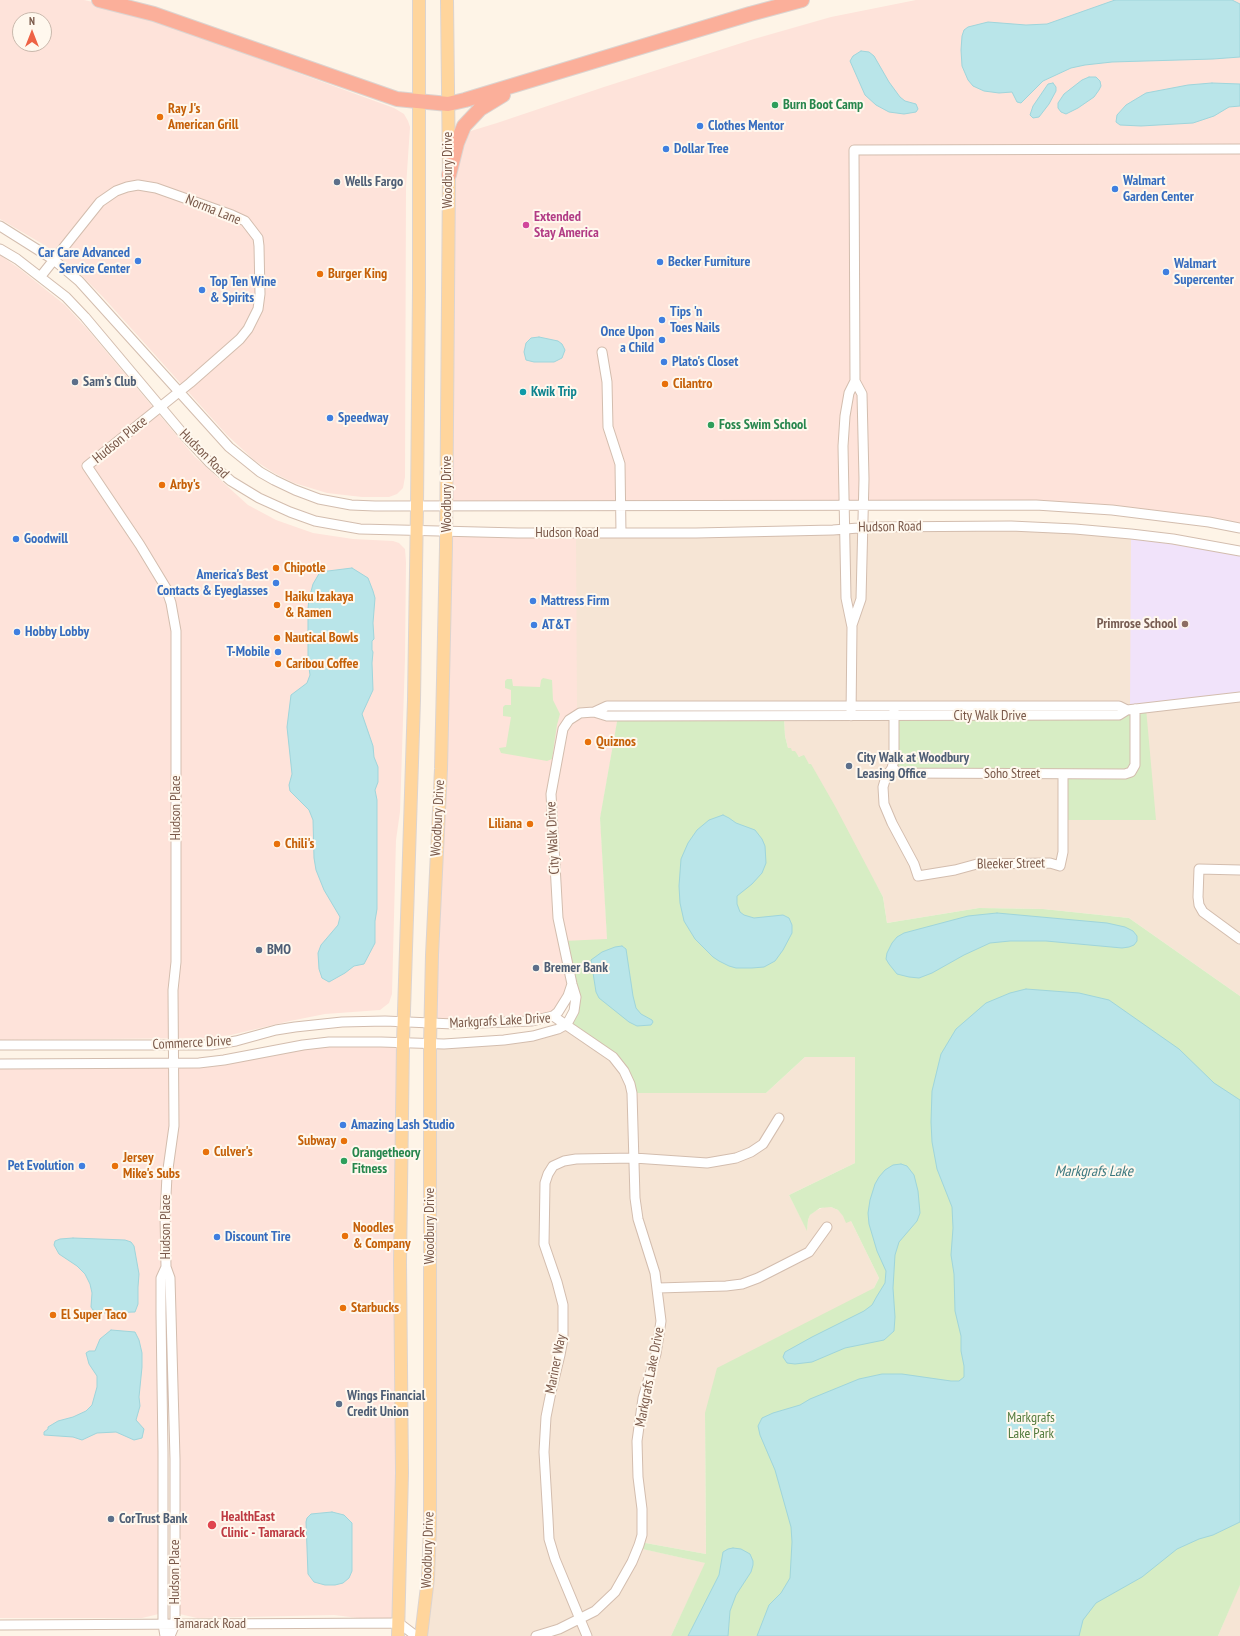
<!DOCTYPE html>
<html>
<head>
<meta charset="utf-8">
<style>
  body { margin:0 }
  #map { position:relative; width:1240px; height:1636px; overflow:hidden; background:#fef4e7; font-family:"PT Sans Narrow",sans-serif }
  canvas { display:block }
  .north { position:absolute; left:12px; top:12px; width:40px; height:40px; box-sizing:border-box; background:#fff8ee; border:1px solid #c9b8ac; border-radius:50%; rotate:0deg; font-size:11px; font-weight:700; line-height:16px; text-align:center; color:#795849 }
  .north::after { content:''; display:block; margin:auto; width:14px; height:18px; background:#ee6245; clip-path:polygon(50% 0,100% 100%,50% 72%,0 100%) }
</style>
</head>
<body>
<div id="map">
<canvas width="1240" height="1636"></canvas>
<div class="north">N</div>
</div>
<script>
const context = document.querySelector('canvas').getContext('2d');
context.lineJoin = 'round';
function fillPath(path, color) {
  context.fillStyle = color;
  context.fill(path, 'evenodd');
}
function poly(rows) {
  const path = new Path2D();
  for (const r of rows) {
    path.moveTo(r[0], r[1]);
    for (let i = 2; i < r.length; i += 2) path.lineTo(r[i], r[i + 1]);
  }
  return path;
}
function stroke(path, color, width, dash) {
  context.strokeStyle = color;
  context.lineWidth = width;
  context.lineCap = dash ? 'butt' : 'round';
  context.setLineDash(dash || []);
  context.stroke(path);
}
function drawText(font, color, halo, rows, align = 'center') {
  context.font = font + ' "PT Sans Narrow",sans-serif';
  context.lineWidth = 4;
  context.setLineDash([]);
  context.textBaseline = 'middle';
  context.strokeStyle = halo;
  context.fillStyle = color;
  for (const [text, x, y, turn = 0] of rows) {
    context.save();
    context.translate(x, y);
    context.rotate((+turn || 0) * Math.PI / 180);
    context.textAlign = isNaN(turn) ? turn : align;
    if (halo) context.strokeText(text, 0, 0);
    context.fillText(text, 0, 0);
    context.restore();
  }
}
const residential = poly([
  [1075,529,1240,551,1240,996,1129,918,1043,909,979,908,887,923,883,897,809,764,788,748,785,736,784,717,1119,715,1126,710,607,706,594,712,618,716,600,818,607,939,447,531],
  [567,1024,766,1093,805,1057,856,1057,855,1163,789,1195,807,1230,808,1220,810,1215,815,1211,824,1207,831,1207,838,1210,851,1221,879,1278,874,1288,705,1413,706,1554,640,1542,639,1548,706,1563,671,1636,421,1636,426,1599,430,1044,504,1040],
  [1240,1585,1240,1636,1218,1636,1239,1586]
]);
const commercial = poly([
  [0,0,84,0,120,8,394,108,404,114,408,121,410,127,406,187,405,477,403,488,397,494,389,497,362,497,327,493,294,483,274,473,254,460,227,435,103,297,79,273,46,246,0,219],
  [20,20,44,20,44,44,20,44],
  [916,0,1240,0,1240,528,1112,510,447,506,449,175,461,134,497,123,604,87,754,39,831,17],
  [0,255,20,269,65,305,89,331,194,456,248,505,276,520,313,533,353,539,393,541,399,543,405,549,406,562,405,659,400,812,396,840,392,994,389,1003,380,1010,325,1014,290,1021,231,1035,205,1038,0,1040],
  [447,531,576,533,577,714,618,716,600,818,607,939,572,984,553,1016,431,1024],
  [403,1042,399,1623,334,1615,197,1618,175,1613,166,1268,163,1613,142,1618,0,1618,0,1064,199,1063,284,1048]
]);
const education = poly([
  [1131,534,1240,551,1240,697,1130,710]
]);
const green = poly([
  [543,678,552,680,553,700,560,714,557,725,552,759,547,761,501,753,499,748,506,747,511,717,503,716,503,707,505,705,511,705,511,690,505,688,505,681,507,679,512,679,513,686,540,687,541,680],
  [1146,708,1156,820,1063,820,1063,774,904,774,893,765,894,716,1119,715],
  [618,716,784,717,785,736,788,748,791,748,792,751,795,751,799,757,804,755,809,764,811,764,835,806,883,897,887,923,979,908,1043,909,1129,918,1240,996,1240,1585,1218,1636,671,1636,705,1563,638,1548,640,1542,706,1554,705,1413,717,1368,874,1288,879,1278,851,1221,846,1223,843,1216,838,1210,831,1207,820,1208,810,1215,808,1220,807,1231,789,1195,855,1163,855,1057,805,1057,766,1093,632,1093,624,1071,567,1024,574,1011,563,941,607,939,600,818]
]);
const water = poly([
  [1115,0,1232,0,1240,4,1240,57,1213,59,1112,62,1085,65,1071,68,1043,81,1021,103,1017,102,1012,92,999,93,984,91,973,86,968,80,962,66,961,50,962,36,964,30,968,27,988,22,1026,25,1047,24,1115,0],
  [861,51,869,52,874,56,889,82,900,97,905,101,916,104,918,109,916,112,904,114,889,112,876,105,865,95,850,61,853,56,861,51],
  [1089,77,1096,77,1100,81,1101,86,1099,90,1094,97,1078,108,1066,114,1061,112,1058,108,1058,103,1064,94,1082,80,1089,77],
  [1053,83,1056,87,1056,91,1049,104,1039,117,1033,118,1030,115,1033,106,1048,84,1053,83],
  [1212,83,1240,84,1240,106,1229,107,1214,116,1193,123,1141,126,1120,125,1116,122,1117,115,1126,105,1146,93,1188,85,1212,83],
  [539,337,558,341,562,344,565,350,562,358,554,362,534,362,526,360,524,352,526,343,531,338,539,337],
  [352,568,368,578,373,591,375,598,373,623,374,639,372,641,372,650,373,652,372,663,373,690,362,714,373,746,374,757,378,767,378,782,375,790,377,800,377,909,375,921,375,943,364,964,354,966,345,973,329,982,322,978,319,969,318,953,321,945,338,925,340,917,324,890,316,870,314,858,313,820,309,810,290,791,289,785,292,774,287,727,291,695,307,683,310,675,308,660,308,608,309,599,313,584,320,572,352,568],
  [723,815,729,818,736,823,755,830,762,839,765,846,766,863,762,873,752,884,737,896,737,904,740,912,744,915,754,918,783,915,789,918,792,925,792,933,783,950,775,961,764,967,752,968,736,968,729,966,719,961,713,957,695,939,684,921,680,903,679,886,681,859,688,843,697,830,709,820,723,815],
  [997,913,1107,923,1125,927,1133,931,1137,936,1137,941,1134,945,1129,947,1122,948,1046,941,1010,941,990,943,964,955,932,973,919,978,909,977,897,974,889,964,886,959,887,953,892,943,897,937,904,933,968,916,997,913],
  [622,946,626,949,633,996,636,1008,641,1014,652,1020,653,1022,651,1025,637,1026,629,1022,599,998,596,992,591,960,602,952,615,947,622,946],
  [1026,989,1079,993,1109,1000,1179,1049,1214,1083,1240,1100,1240,1522,1213,1535,1199,1539,1177,1549,1142,1577,1096,1603,1083,1620,1079,1636,757,1636,769,1605,781,1593,790,1578,792,1542,791,1527,775,1470,760,1435,758,1426,762,1418,773,1413,800,1405,810,1399,859,1379,882,1374,902,1374,951,1381,959,1381,964,1377,964,1366,961,1351,961,1336,955,1311,954,1274,951,1255,953,1228,952,1207,937,1169,932,1142,931,1122,932,1091,941,1054,956,1029,986,1003,1010,993,1026,989],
  [901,1164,907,1166,914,1175,918,1191,920,1213,917,1221,899,1242,895,1255,893,1288,895,1317,894,1331,884,1340,845,1348,812,1362,795,1364,787,1363,783,1357,785,1352,812,1337,864,1311,872,1305,877,1296,885,1283,886,1271,877,1251,869,1224,868,1213,870,1200,875,1184,879,1177,885,1170,893,1165,901,1164],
  [73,1238,125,1240,131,1242,134,1246,139,1274,138,1287,138,1304,135,1312,100,1313,93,1310,91,1307,92,1293,90,1284,85,1274,77,1266,59,1254,54,1245,55,1241,60,1239,73,1238],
  [111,1330,135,1332,139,1340,142,1353,142,1367,139,1397,140,1406,136,1420,144,1429,142,1438,134,1440,116,1432,97,1433,82,1440,73,1437,44,1435,44,1432,48,1429,48,1427,58,1421,73,1417,86,1411,92,1405,97,1387,97,1376,89,1364,86,1353,89,1351,95,1351,100,1339,111,1330],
  [332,1512,344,1515,352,1523,352,1571,349,1578,343,1583,335,1585,325,1585,314,1582,308,1574,306,1522,307,1518,311,1514,332,1512],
  [733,1548,741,1549,750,1554,753,1561,753,1565,751,1572,736,1595,730,1611,728,1636,688,1636,719,1575,723,1552,728,1549,733,1548]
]);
const minor = poly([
  [0,226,54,260,79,281,229,447,260,472,274,480,295,490,319,499,351,505,375,506,1036,505,1112,510,1209,522,1240,528],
  [0,249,17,259,66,297,85,317,184,435,209,462,231,481,259,498,290,512,315,521,360,529,518,533,696,533,833,530,871,527,1011,526,1075,529,1131,534,1173,539,1240,551],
  [41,276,100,202,116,191,127,187,138,185,156,188,232,215,245,221,258,238,259,246,260,294,258,309,248,329,240,339,190,383,87,466,140,545,166,588,171,603,176,631,176,962,173,990,174,1126,167,1176,165,1215,166,1267,170,1278,175,1459,175,1624,170,1636],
  [602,352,607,382,608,427,620,464,621,533],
  [852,625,861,599,864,479,862,394,855,381],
  [894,711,894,760,892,768,900,773,1125,774,1131,772,1135,765,1135,709],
  [594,712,607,716,1119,715,1127,710,1240,697],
  [851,716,852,627,846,598,843,446,845,416,849,393,855,381,854,150,1240,149],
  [892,768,886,777,883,787,884,804,892,823,914,864,918,876,955,870,977,864,1050,863,1060,866,1063,852,1063,774],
  [1240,870,1199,869,1198,897,1199,905,1203,912,1240,939],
  [0,1045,211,1045,236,1041,276,1030,295,1027,342,1022,385,1021,454,1024,532,1021,553,1016,558,1012,568,996,572,984],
  [0,1064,199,1063,224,1060,303,1045,329,1042,381,1042,444,1044,504,1040,533,1036,558,1029,567,1024,574,1011,576,997,572,984,558,918,551,794,563,729,569,720,580,713,594,712,607,706,1119,706,1127,710],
  [658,1288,726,1286,742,1284,758,1278,809,1252,827,1227],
  [0,1625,399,1623,416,1636],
  [165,1636,163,1624,163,1452,161,1314,161,1278,166,1267],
  [536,1636,559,1629,595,1611,615,1592,632,1562,639,1545,642,1535,642,1509,638,1477,637,1441,643,1398,656,1354,661,1321,655,1273,638,1219,635,1198,632,1093,630,1084,624,1071,613,1057,553,1016],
  [587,1636,555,1559,549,1539,548,1519,544,1452,546,1417,551,1392,560,1355,563,1339,563,1305,557,1282,544,1244,545,1183,548,1174,553,1166,564,1161,576,1159,634,1158,707,1163,736,1158,751,1152,763,1144,779,1118]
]);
const major = poly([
  [398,1636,402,1473,400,1262,403,1042,414,700,417,506,419,288,419,0],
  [421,1636,428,1578,430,1527,430,1044,432,955,441,769,446,547,449,175,447,0]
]);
const highway = poly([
  [99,0,154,14,397,99,448,104,465,100,750,14,802,0],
  [449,175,457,143,464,126,480,109,503,95]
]);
const markers = [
  [775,105,4,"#2e9e5b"],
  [160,117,4,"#e8710a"],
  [700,126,4,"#3f7fe0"],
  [666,149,4,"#3f7fe0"],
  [337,182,4,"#5c6f8a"],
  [1115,189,4,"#3f7fe0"],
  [526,225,4,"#d1479c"],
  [138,261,4,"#3f7fe0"],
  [660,262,4,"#3f7fe0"],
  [1166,272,4,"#3f7fe0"],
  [320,274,4,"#e8710a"],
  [202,290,4,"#3f7fe0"],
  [662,320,4,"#3f7fe0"],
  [662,340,4,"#3f7fe0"],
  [664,362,4,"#3f7fe0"],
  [75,382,4,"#5c6f8a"],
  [665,384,4,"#e8710a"],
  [523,392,4,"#0f9aa8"],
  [330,418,4,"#3f7fe0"],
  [711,425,4,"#2e9e5b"],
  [162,485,4,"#e8710a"],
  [16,539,4,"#3f7fe0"],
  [276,568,4,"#e8710a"],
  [276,583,4,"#3f7fe0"],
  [533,601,4,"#3f7fe0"],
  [277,605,4,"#e8710a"],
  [1185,624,4,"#8d6e63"],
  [534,625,4,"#3f7fe0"],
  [17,632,4,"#3f7fe0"],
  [277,638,4,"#e8710a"],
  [278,652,4,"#3f7fe0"],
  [278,664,4,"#e8710a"],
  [588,742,4,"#e8710a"],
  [849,766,4,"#5c6f8a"],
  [530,824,4,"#e8710a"],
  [277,844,4,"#e8710a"],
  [259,950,4,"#5c6f8a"],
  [536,968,4,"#5c6f8a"],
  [343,1125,4,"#3f7fe0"],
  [344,1141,4,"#e8710a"],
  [206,1152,4,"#e8710a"],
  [344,1161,4,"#2e9e5b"],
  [82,1166,4,"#3f7fe0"],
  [115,1166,4,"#e8710a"],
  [345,1236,4,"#e8710a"],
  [217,1237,4,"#3f7fe0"],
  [343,1308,4,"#e8710a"],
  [53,1315,4,"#e8710a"],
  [339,1404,4,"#5c6f8a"],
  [111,1519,4,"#5c6f8a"],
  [212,1525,5,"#e0444e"]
];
const leisureNames = [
  ["Burn Boot Camp",783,105],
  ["Foss Swim School",719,425],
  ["Orangetheory",352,1153],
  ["Fitness",352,1169]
];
const foodNames = [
  ["Ray J's",168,109],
  ["American Grill",168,125],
  ["Burger King",328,274],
  ["Cilantro",673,384],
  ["Arby's",170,485],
  ["Chipotle",284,568],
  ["Haiku Izakaya",285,597],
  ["& Ramen",285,613],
  ["Nautical Bowls",285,638],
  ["Caribou Coffee",286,664],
  ["Quiznos",596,742],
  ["Liliana",522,824,"right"],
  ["Chili's",285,844],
  ["Subway",336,1141,"right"],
  ["Culver's",214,1152],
  ["Jersey",123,1158],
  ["Mike's Subs",123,1174],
  ["Noodles",353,1228],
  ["& Company",353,1244],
  ["Starbucks",351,1308],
  ["El Super Taco",61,1315]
];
const shopNames = [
  ["Clothes Mentor",708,126],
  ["Dollar Tree",674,149],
  ["Walmart",1123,181],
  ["Garden Center",1123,197],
  ["Car Care Advanced",130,253,"right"],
  ["Service Center",130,269,"right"],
  ["Becker Furniture",668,262],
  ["Walmart",1174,264],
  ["Supercenter",1174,280],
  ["Top Ten Wine",210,282],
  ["& Spirits",210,298],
  ["Tips 'n",670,312],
  ["Toes Nails",670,328],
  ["Once Upon",654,332,"right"],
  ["a Child",654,348,"right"],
  ["Plato's Closet",672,362],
  ["Speedway",338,418],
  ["Goodwill",24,539],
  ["America's Best",268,575,"right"],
  ["Contacts & Eyeglasses",268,591,"right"],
  ["Mattress Firm",541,601],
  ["AT&T",542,625],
  ["Hobby Lobby",25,632],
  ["T-Mobile",270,652,"right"],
  ["Amazing Lash Studio",351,1125],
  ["Pet Evolution",74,1166,"right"],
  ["Discount Tire",225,1237]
];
const streetNames = [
  ["Woodbury Drive",448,170,-90],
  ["Norma Lane",213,210,22],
  ["Hudson Place",120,440,-39],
  ["Hudson Road",204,454,45],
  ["Woodbury Drive",447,494,-90],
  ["Hudson Road",890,527,-1],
  ["Hudson Road",567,533],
  ["City Walk Drive",990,716],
  ["Soho Street",1012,774],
  ["Hudson Place",176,808,-90],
  ["Woodbury Drive",438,818,-87],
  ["City Walk Drive",553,838,-93],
  ["Bleeker Street",1011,864,-1],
  ["Markgrafs Lake Drive",500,1021,-3],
  ["Commerce Drive",192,1043,-3],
  ["Woodbury Drive",430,1226,-90],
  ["Hudson Place",166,1227,-90],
  ["Mariner Way",556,1364,-79],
  ["Markgrafs Lake Drive",650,1377,-79],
  ["Woodbury Drive",428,1550,-88],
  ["Hudson Place",175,1572,-90],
  ["Tamarack Road",210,1624]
];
const serviceNames = [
  ["Wells Fargo",345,182],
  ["Sam's Club",83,382],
  ["City Walk at Woodbury",857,758],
  ["Leasing Office",857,774],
  ["BMO",267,950],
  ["Bremer Bank",544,968],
  ["Wings Financial",347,1396],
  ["Credit Union",347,1412],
  ["CorTrust Bank",119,1519]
];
const hotelNames = [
  ["Extended",534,217],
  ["Stay America",534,233]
];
const cultureNames = [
  ["Kwik Trip",531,392]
];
const educationNames = [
  ["Primrose School",1177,624]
];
const parkNames = [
  ["Markgrafs",1031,1418],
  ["Lake Park",1031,1434]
];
const healthNames = [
  ["HealthEast",221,1517],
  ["Clinic - Tamarack",221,1533]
];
const waterNames = [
  ["Markgrafs Lake",1094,1172]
];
fillPath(residential, '#f6e5d5');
fillPath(commercial, '#fee3da');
fillPath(education, '#f1e3fa');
fillPath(green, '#d7edc4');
fillPath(water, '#b9e5e9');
stroke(water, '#9fd5db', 1);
stroke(minor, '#d3bdae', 11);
stroke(major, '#dcd4d0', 14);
stroke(highway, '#dcd4d0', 16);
stroke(minor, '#fff', 9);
stroke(major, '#ffd59c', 12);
stroke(highway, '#fbaf9a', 14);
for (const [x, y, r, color] of markers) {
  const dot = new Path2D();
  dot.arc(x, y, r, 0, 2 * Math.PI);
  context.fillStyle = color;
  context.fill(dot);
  stroke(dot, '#fff8ee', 1.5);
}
drawText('bold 14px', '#27864d', '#fff8ee', leisureNames, 'left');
drawText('bold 14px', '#c56008', '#fff8ee', foodNames, 'left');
drawText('bold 14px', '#366cbe', '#fff8ee', shopNames, 'left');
drawText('14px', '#795849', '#fff8ee', streetNames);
drawText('bold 14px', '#4e5e75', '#fff8ee', serviceNames, 'left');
drawText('bold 14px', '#b23c85', '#fff8ee', hotelNames, 'left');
drawText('bold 14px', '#0d838f', '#fff8ee', cultureNames, 'left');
drawText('bold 14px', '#785e54', '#fff8ee', educationNames, 'right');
drawText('14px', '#527a3d', '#fff8ee', parkNames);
drawText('bold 14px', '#be3a42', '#fff8ee', healthNames, 'left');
drawText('italic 15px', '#3b787f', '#fff8ee', waterNames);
</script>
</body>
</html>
